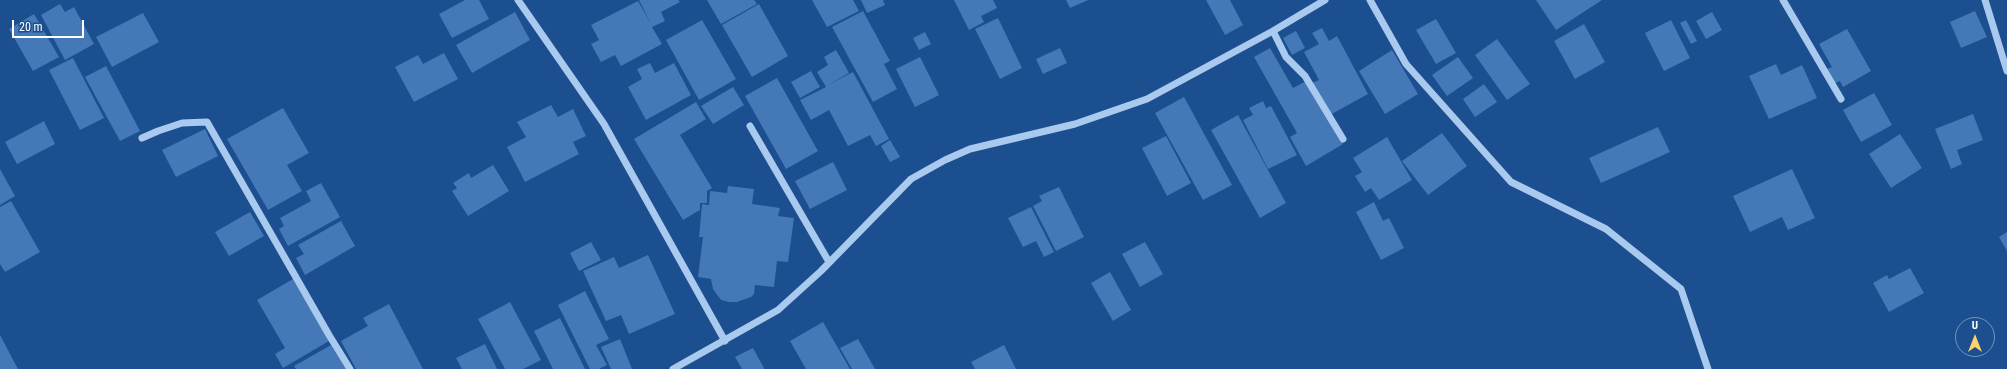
<!DOCTYPE html>
<html>
<head>
<meta charset="utf-8">
<style>
  body { margin:0 }
  #map { position:relative; width:2007px; height:369px; overflow:hidden; background:#1b4f8f; font-family:"Roboto Condensed",sans-serif }
  canvas { display:block }
  .north { position:absolute; left:1955px; top:317px; width:40px; height:40px; box-sizing:border-box; background:#1b4f8f; border:1px solid #7695bc; border-radius:50%; rotate:0deg; font-size:11px; font-weight:700; line-height:16px; text-align:center; color:#fff }
  .north::after { content:''; display:block; margin:auto; width:14px; height:18px; background:#ffd166; clip-path:polygon(50% 0,100% 100%,50% 72%,0 100%) }
  .scale { position:absolute; left:12px; top:20px; width:72px; height:18px; box-sizing:border-box; border:2px solid #fff; border-top:0; padding-left:5px; font-size:12px; line-height:14px; white-space:nowrap; color:#fff; -webkit-text-stroke:3px #1b4f8f; paint-order:stroke }
</style>
</head>
<body>
<div id="map">
<canvas width="2007" height="369"></canvas>
<div class="north">U</div>
<div class="scale">20 m</div>
</div>
<script>
const context = document.querySelector('canvas').getContext('2d');
context.lineJoin = 'round';
function fillPath(path, color) {
  context.fillStyle = color;
  context.fill(path, 'evenodd');
}
function poly(rows) {
  const path = new Path2D();
  for (const r of rows) {
    path.moveTo(r[0], r[1]);
    for (let i = 2; i < r.length; i += 2) path.lineTo(r[i], r[i + 1]);
  }
  return path;
}
function stroke(path, color, width, dash) {
  context.strokeStyle = color;
  context.lineWidth = width;
  context.lineCap = dash ? 'butt' : 'round';
  context.setLineDash(dash || []);
  context.stroke(path);
}
const building = poly([
  [465,0,479,0,489,19,452,38,439,14],
  [639,0,678,0,680,2,661,12,665,21,652,27,662,44,621,66,615,55,601,62,591,44,599,40,591,25,638,1,651,24],
  [707,0,754,0,757,4,721,24],
  [812,0,853,0,859,11,827,27],
  [861,0,883,0,885,5,867,13],
  [954,0,993,0,997,8,981,16,984,22,969,30],
  [1066,0,1088,0,1070,8],
  [1206,0,1230,0,1243,25,1225,35],
  [1536,0,1602,0,1556,30],
  [60,4,65,12,74,7,94,44,65,60,41,15],
  [759,4,788,56,752,77,722,25],
  [863,11,890,61,884,64,897,89,873,102,832,27],
  [1975,11,1987,37,1961,48,1950,22],
  [515,12,530,40,472,73,456,45],
  [1712,12,1722,30,1706,39,1696,21],
  [143,13,159,42,112,67,96,37],
  [34,14,59,57,33,71,9,29],
  [998,18,1022,68,1000,79,975,29],
  [1436,19,1456,53,1436,64,1416,30],
  [702,20,736,79,699,100,666,40],
  [1671,20,1690,58,1664,71,1645,33],
  [1686,20,1697,41,1691,44,1680,23],
  [1584,24,1605,62,1575,79,1554,41],
  [1322,28,1329,41,1337,36,1368,94,1330,115,1312,83,1319,80,1304,52,1319,44,1312,33],
  [1847,29,1871,71,1843,87,1840,81,1835,83,1827,69,1832,67,1819,44],
  [1296,31,1305,48,1292,55,1283,38],
  [925,32,931,44,919,50,913,38],
  [1497,39,1530,84,1507,100,1475,55],
  [1060,48,1067,63,1043,74,1036,59],
  [1270,48,1293,88,1306,81,1343,144,1306,166,1290,137,1297,133,1254,57],
  [836,50,849,73,828,85,853,72,889,139,876,146,870,135,848,146,829,110,811,120,800,100,826,87,817,72,828,65,824,57],
  [1392,50,1418,94,1385,114,1359,71],
  [444,53,458,79,414,102,395,67,418,55,423,64],
  [920,57,939,95,915,107,896,69],
  [1458,57,1473,78,1447,96,1432,75],
  [73,58,104,118,80,130,49,70],
  [650,63,655,73,674,63,691,95,646,120,628,87,642,79,637,69],
  [1776,64,1781,75,1802,65,1817,98,1769,119,1749,76],
  [106,66,140,131,120,141,85,77],
  [811,71,820,87,800,98,791,82],
  [777,78,818,151,786,169,745,96],
  [1484,84,1497,102,1475,117,1463,99],
  [733,87,744,105,713,124,701,106],
  [1874,93,1892,125,1861,142,1843,110],
  [1184,97,1232,185,1203,200,1155,113],
  [1263,101,1266,108,1271,106,1297,155,1268,169,1243,120,1253,115,1249,108],
  [696,102,706,119,680,135,712,188,707,191,707,203,700,203,700,210,683,220,634,139],
  [551,105,558,117,573,109,586,136,573,142,579,154,525,182,507,147,526,137,517,122],
  [283,108,309,153,287,165,302,191,268,210,227,139],
  [1973,114,1983,140,1957,150,1962,164,1951,169,1935,129],
  [1238,115,1286,203,1260,218,1211,130],
  [44,121,55,144,17,164,5,142],
  [1658,127,1670,152,1601,183,1589,158],
  [205,129,218,156,176,177,162,150],
  [1442,133,1467,166,1428,195,1402,161],
  [1900,134,1922,168,1891,188,1869,154],
  [1166,136,1191,183,1167,196,1142,148],
  [1387,137,1412,180,1379,200,1371,188,1365,192,1355,176,1362,172,1353,158],
  [890,140,900,157,890,162,881,146],
  [833,162,847,190,810,209,795,181],
  [493,165,509,191,468,216,452,191,457,188,453,183,469,173,471,178],
  [0,169,15,196,0,205],
  [1792,169,1815,218,1788,230,1782,217,1750,232,1733,196],
  [321,183,340,217,288,246,279,229,284,226,280,218,311,201,306,191],
  [728,186,754,189,752,204,780,208,778,216,794,218,788,262,777,261,774,287,755,285,754,294,751,297,737,302,729,302,721,300,713,289,711,279,698,277,703,237,699,237,702,204,709,205,710,191,727,193],
  [1059,187,1084,237,1056,251,1033,206,1042,201,1039,196],
  [11,201,40,252,5,272,0,264,0,207],
  [1374,202,1383,221,1389,218,1404,248,1381,260,1356,212],
  [1031,207,1054,252,1044,257,1036,241,1023,247,1008,218],
  [250,212,264,236,229,256,215,232],
  [341,221,355,246,305,275,296,258,304,254,298,245],
  [2007,232,2007,251,1999,237],
  [591,242,601,260,579,271,570,253],
  [1145,242,1163,274,1140,287,1122,254],
  [648,255,675,314,629,334,621,315,606,321,583,271,614,257,619,268],
  [1910,268,1924,293,1889,312,1873,283,1887,275,1889,279],
  [1110,272,1131,310,1113,321,1091,283],
  [293,279,329,341,283,368,275,354,285,348,257,300],
  [585,291,609,339,596,345,607,365,599,369,590,369,558,305],
  [510,302,541,360,523,369,505,369,478,319],
  [389,304,423,369,356,369,341,341,368,326,363,318],
  [560,318,585,369,553,369,534,331],
  [823,322,850,369,806,369,790,341],
  [0,335,18,369,0,369],
  [620,339,632,369,611,369,601,347],
  [858,339,875,369,852,369,840,348],
  [485,344,497,369,462,369,456,358],
  [331,345,346,369,296,369,294,366],
  [1004,345,1016,369,975,369,971,362],
  [753,348,764,368,764,369,742,369,735,357]
]);
const minor = poly([
  [518,0,604,124,725,341],
  [1370,0,1406,64,1511,182,1606,229,1681,289,1708,369],
  [1783,0,1841,99],
  [1985,0,2007,71],
  [1273,31,1286,57,1305,76,1343,139],
  [750,126,829,262],
  [142,138,158,131,182,123,207,122,329,335,350,369],
  [673,369,778,310,821,271,911,179,945,160,970,149,1075,124,1147,99,1273,31,1325,0]
]);
fillPath(building, '#4478b7');
stroke(minor, '#a9c9ee', 7);
</script>
</body>
</html>
